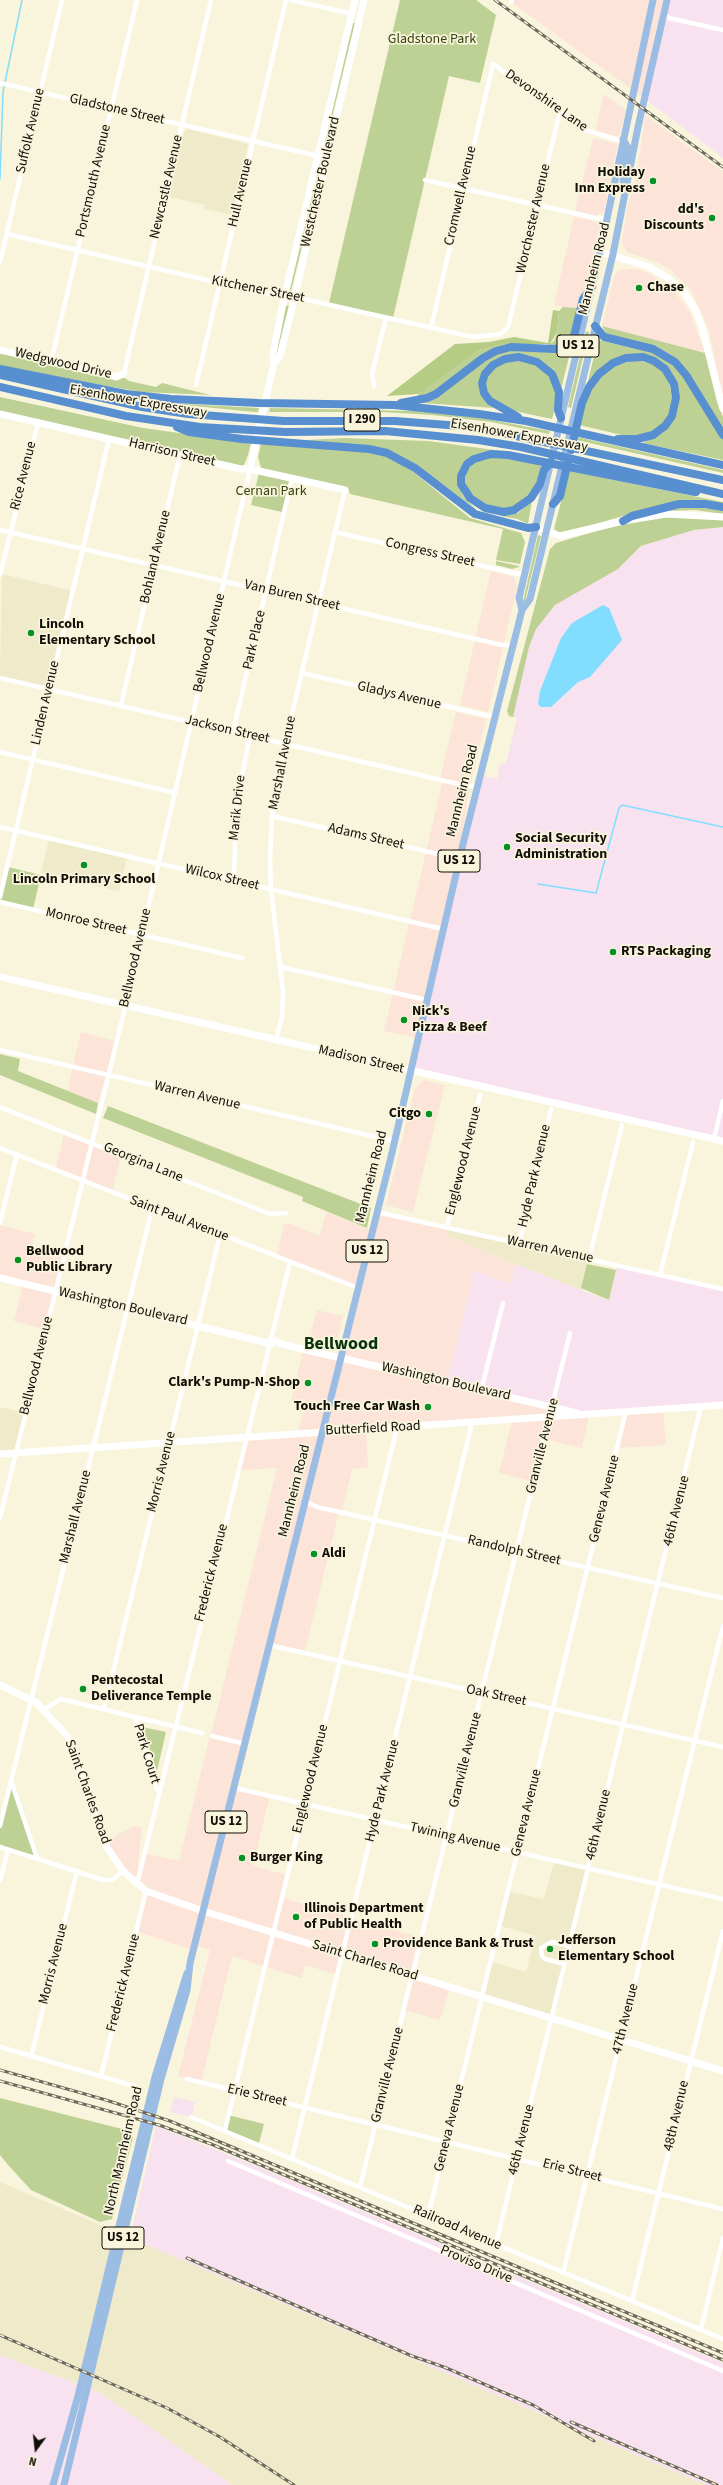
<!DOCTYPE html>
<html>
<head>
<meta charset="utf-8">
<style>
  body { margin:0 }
  #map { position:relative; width:723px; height:2485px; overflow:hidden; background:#f9f4dc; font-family:"Source Sans 3",sans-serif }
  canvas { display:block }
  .north { position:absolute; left:16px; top:2429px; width:40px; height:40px; -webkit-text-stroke:3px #f9f4dc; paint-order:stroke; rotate:195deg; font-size:11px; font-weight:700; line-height:16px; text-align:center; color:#100e07 }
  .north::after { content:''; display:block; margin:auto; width:14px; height:18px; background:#100e07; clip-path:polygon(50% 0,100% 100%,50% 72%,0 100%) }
</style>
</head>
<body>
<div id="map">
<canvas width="723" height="2485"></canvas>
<div class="north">N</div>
</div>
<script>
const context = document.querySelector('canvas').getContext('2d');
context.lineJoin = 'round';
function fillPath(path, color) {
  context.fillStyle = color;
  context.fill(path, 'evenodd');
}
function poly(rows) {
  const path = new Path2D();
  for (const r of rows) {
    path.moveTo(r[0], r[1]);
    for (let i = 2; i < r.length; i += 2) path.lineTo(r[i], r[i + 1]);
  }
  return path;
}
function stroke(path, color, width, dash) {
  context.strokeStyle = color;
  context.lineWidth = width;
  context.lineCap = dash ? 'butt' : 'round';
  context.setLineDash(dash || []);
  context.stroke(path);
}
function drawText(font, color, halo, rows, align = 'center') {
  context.font = font + ' "Source Sans 3",sans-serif';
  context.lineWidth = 3.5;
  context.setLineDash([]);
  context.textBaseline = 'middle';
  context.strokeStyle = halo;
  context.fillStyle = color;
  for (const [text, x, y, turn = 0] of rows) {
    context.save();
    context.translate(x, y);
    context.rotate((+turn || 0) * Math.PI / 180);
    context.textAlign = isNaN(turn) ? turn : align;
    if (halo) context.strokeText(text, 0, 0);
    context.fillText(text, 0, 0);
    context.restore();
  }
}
const commercial = poly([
  [509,0,663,0,641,96,518,7],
  [604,94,626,110,619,137,595,131],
  [645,115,723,172,723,400,709,330,691,290,671,270,657,262,627,252,622,243,627,209,637,173],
  [593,138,618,144,604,212,596,216,575,211],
  [574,217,598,222,600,226,592,266,579,311,554,305],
  [624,269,637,269,650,274,674,291,690,312,705,353,602,326,614,277,618,271],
  [491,571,514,577,517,587,488,712,460,705],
  [456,712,486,719,468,795,459,859,418,1038,384,1031,443,780,440,779],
  [81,1032,115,1041,98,1103,67,1091],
  [424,1080,445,1085,413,1212,386,1205,415,1088],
  [64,1133,121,1156,113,1190,56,1168],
  [326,1212,371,1230,358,1286,277,1255,284,1224,291,1224,320,1236],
  [378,1212,448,1228,447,1236,516,1264,510,1284,474,1270,447,1382,342,1358],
  [0,1225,35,1234,31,1251,63,1258,55,1291,0,1277],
  [23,1284,54,1292,45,1329,14,1321],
  [317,1310,343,1316,337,1341,332,1345,309,1340],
  [303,1350,340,1359,322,1431,298,1433,306,1399,291,1401],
  [342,1359,551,1408,549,1416,324,1431],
  [663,1412,666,1445,618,1448,627,1414],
  [589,1416,582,1448,545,1439,535,1482,499,1473,512,1421],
  [366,1430,368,1467,352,1469,342,1511,306,1503,324,1433],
  [322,1433,245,1742,211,1735,277,1468,238,1470,246,1438],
  [306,1505,339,1512,305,1651,270,1643],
  [210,1736,244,1744,202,1910,156,1895,138,1883,144,1853,179,1861],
  [235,1787,270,1794,253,1866,288,1875,283,1898,421,1938,412,1974,204,1911],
  [134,1826,142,1828,136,1882,107,1846,110,1839],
  [147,1893,201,1912,192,1950,142,1933,138,1930],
  [204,1913,341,1954,336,1974,305,1965,301,1978,232,1956,201,2082,178,2076,210,1950,196,1945],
  [412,1976,450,1987,440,2020,404,2010]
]);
const industrial = poly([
  [663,0,723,0,723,158,641,96],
  [723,527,723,1139,414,1070,482,776,497,779,500,763,506,764,517,718,513,717,529,647,536,629,545,615,563,598,618,569,641,546,694,530],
  [516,1264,609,1301,617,1266,723,1290,723,1405,583,1414,447,1382,474,1270,510,1284],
  [174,2097,195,2102,192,2117,170,2112],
  [156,2126,254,2165,723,2363,723,2485,706,2485,130,2238],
  [0,2355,99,2392,233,2485,0,2485]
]);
const built = poly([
  [188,129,248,144,233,215,204,209,205,205,169,197,184,132],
  [2,574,73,591,50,687,0,676],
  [49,839,127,857,119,891,41,873],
  [448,1228,588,1260,581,1290,447,1236],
  [0,1407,25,1413,16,1452,0,1453],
  [554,1862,587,1869,551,2016,484,1996,492,1962,526,1972,536,1936,501,1926,509,1892,544,1899],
  [0,2182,706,2485,233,2485,99,2392,0,2355]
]);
const green = poly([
  [400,0,476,0,496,15,480,83,449,76,393,318,329,303],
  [352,23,355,23,324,150,323,149],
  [319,164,322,165,291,291,289,289],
  [585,276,569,342,565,345,546,346,554,341,557,332,559,311,563,307,577,308],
  [288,305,289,306,277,355,275,354,285,307],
  [602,326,705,353,717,402,723,417,723,429,673,356,656,346,607,335],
  [586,331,589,332,571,408,568,407],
  [598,340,653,353,671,363,680,372,723,439,723,460,642,443,663,433,676,416,680,398,668,369,627,355,587,385],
  [506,344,524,344,513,344,434,391,419,397,418,394,423,389,479,350],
  [522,350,567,353,569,357,561,389,553,368,553,371,516,355,482,375,490,405,494,408,422,403,485,359,503,351],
  [0,353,114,379,125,378,129,381,156,387,162,383,210,395,142,392,71,380,0,366],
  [634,360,652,364,660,369,669,380,673,404,665,423,648,434,626,436,579,425,589,392,603,376,615,366],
  [523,361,538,366,548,375,555,388,556,404,552,419,514,411,495,401,487,390,486,382,491,370,506,362],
  [0,397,143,428,251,443,248,455,244,465,241,466,0,411],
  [164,403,185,404,259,408,258,412,254,412],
  [270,408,418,411,471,416,550,431,549,434,491,422,432,415,381,412,269,412],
  [577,437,723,470,723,473,576,440],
  [344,438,428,441,502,451,479,454,459,484,463,496,476,509,417,465,400,456,306,440],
  [261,444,364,452,388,457,407,467,470,518,521,533,525,542,520,564,496,560,503,529,350,494,348,489,261,468,258,457],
  [496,456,542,465,538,480,528,498,510,508,493,508,477,501,467,489,464,481,468,468,476,461],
  [569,471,723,502,723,504,685,500,656,506,576,530,558,533,554,529],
  [259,473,290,480,282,512,251,505],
  [532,501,528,524,517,519,500,516,518,513],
  [684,506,723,510,723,514,695,510,665,511],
  [672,516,723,520,723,527,694,530,641,546,618,569,555,605,536,629,529,647,513,717,509,716,507,711,550,549,556,543,624,523],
  [538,535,541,536,525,601,523,601],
  [496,561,519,566,519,567,512,569,496,565],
  [8,867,41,875,33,909,0,901],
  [0,1054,20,1059,18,1071,98,1103,96,1114,0,1075],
  [108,1106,371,1208,367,1228,302,1201,303,1197,103,1118],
  [587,1264,616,1270,609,1300,581,1288],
  [142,1727,166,1732,157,1771],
  [12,1784,35,1857,0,1846,0,1828],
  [0,2098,126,2130,133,2137,112,2219,100,2222,31,2190,9,2166,0,2155],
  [228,2115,264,2124,259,2143,224,2129]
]);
const forest = poly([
  [553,310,559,311,557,332,550,344,506,344,479,350,418,394,387,396,455,344,489,342,514,337,548,343]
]);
const water = poly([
  [603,605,609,608,622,640,590,677,578,682,551,707,541,707,538,704,540,691,561,638,572,623]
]);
const stream = poly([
  [0,179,3,92,22,0],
  [538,884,596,893,619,808,622,805,723,827]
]);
const street = poly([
  [291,0,353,14],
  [511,2,512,0],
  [663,14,669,18,723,30],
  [0,83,327,158],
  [425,180,600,219,607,218],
  [7,234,220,283,273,295,290,296,473,337,501,334,508,327,560,111],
  [0,262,62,0],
  [431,328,493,64,586,130,618,140,623,139],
  [51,362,137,0],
  [124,373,211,0],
  [196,385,286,0],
  [374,386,372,374,386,318],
  [0,530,502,645,513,645],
  [335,532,518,574,525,573],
  [0,575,38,423],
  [302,673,485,715,496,716],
  [0,678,467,786,478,786],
  [121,705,180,455],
  [233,732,292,478],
  [0,752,176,793],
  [272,816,451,857,460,856],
  [0,827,443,929],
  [234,881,236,805,250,736],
  [0,897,109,439],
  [0,902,242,958],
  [281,967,427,1000],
  [276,1040,282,1017,283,991,271,890,270,859,272,816,285,744,345,490],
  [0,1050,394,1141],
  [0,1107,270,1214,286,1213],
  [714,1139,723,1101],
  [0,1148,358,1288],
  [377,1212,723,1289],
  [0,1223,17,1154],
  [447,1227,480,1095],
  [519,1244,551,1109],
  [589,1259,622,1125],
  [660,1275,693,1142],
  [481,1391,503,1303],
  [305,1501,317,1507,723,1598],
  [0,1518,124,1012,250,469],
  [269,1645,723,1747],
  [45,1709,61,1699,202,1733],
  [104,1709,220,1235],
  [135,1717,157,1790],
  [212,1736,245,1744],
  [11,1781,37,1858],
  [235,1788,723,1899],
  [0,1826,152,1209],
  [0,1847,103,1880,112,1880,123,1871],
  [0,1881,8,1850],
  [137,1884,290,1262],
  [564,1964,545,1959,542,1956,541,1948,552,1942,569,1946],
  [0,2047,134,2086],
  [31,2057,77,1871],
  [101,2076,146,1891],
  [187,2079,723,2209],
  [191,2117,723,2339],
  [225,2130,397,1428],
  [292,2159,472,1423],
  [228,2161,723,2371],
  [360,2187,570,1333],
  [428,2216,626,1411],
  [496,2244,701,1406],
  [563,2273,723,1626],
  [632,2301,723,1931],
  [701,2329,723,2238]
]);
const secondary = poly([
  [600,252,647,266,668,278,684,292,695,309,702,327,723,409],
  [0,350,117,377,124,373],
  [274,363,280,356,293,304,364,0],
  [0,414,241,469,250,469,345,490],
  [250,469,274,363,273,354,283,303,355,0],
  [536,527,560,536,623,521,666,514,723,517],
  [0,977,723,1141],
  [0,1278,272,1344],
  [269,1342,272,1340,285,1345,577,1413],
  [0,1454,723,1405],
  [0,1685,37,1703,68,1737,106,1846,123,1871,146,1891,203,1911,723,2071]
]);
const primary = poly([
  [623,139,628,148,623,181,627,191],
  [522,610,519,598,600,252,653,0],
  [53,2485,78,2396,155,2077,187,1973],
  [64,2485,161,2079,187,1990,190,1963,203,1911,391,1157,463,844,522,610,530,599,613,254,638,127,667,0]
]);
const highway = poly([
  [595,326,604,337,653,349,675,362,686,375,723,435],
  [0,369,126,394,171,399,259,403,394,405,479,414,526,421,723,465],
  [0,375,142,407,188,414,283,421,395,421,474,427,723,480],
  [0,387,126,416,200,427,285,432,385,431,478,440,521,447,723,494],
  [401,403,427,398,436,394,483,358,496,351,511,347,555,349,567,346,573,340,583,299,592,287],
  [518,417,490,401,484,393,482,383,485,374,493,365,505,359,519,357,537,362,552,374,559,392,558,410,561,418],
  [177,427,189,432,242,439,369,449,387,453,415,468,475,514,528,528,536,527],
  [571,450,582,403,589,387,599,374,613,363,626,358,643,357,654,361,665,369,674,384,676,398,672,416,665,426,653,435,637,439,618,439],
  [551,462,544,470,540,484,531,498,514,510,504,512,485,508,470,498,461,484,461,476,467,464,474,459,491,454,508,455,695,492,696,492],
  [553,504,560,496,568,462],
  [623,521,632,516,679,504,705,504,723,507]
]);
const rail = poly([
  [495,0,723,167],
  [0,2070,106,2100,170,2121,723,2353],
  [0,2081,159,2125,211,2144,723,2360],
  [187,2258,412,2356,444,2367,533,2405,594,2441],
  [0,2335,167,2408,220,2437,294,2485],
  [571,2422,717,2485]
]);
const markers = [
  [653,181,4,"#059124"],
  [712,218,4,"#059124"],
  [639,288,4,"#059124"],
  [31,633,4,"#059124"],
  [507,847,4,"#059124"],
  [84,865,4,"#059124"],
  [613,952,4,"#059124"],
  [404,1020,4,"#059124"],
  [429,1114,4,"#059124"],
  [18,1260,4,"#059124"],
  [308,1383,4,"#059124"],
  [428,1407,4,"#059124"],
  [314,1554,4,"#059124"],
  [83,1689,4,"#059124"],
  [242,1858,4,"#059124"],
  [296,1917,4,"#059124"],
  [375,1944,4,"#059124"],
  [550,1949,4,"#059124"]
];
const shields = [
  [578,346,42],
  [362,420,36],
  [459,861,42],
  [367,1251,42],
  [226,1822,42],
  [123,2238,42]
];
const shieldNames = [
  ["US 12",578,346],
  ["I 290",362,420],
  ["US 12",459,861],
  ["US 12",367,1251],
  ["US 12",226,1822],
  ["US 12",123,2238]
];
const parkNames = [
  ["Gladstone Park",432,40],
  ["Cernan Park",271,492]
];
const streetNames = [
  ["Devonshire Lane",546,101,35],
  ["Gladstone Street",117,110,13],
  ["Suffolk Avenue",31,131,-77],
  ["Portsmouth Avenue",94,181,-77],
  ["Westchester Boulevard",321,182,-77],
  ["Newcastle Avenue",167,187,-77],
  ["Hull Avenue",241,193,-77],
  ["Cromwell Avenue",461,196,-77],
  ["Worchester Avenue",534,219,-77],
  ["Mannheim Road",595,269,-76],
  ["Kitchener Street",258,290,11],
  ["Wedgwood Drive",63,364,13],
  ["Eisenhower Expressway",138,402,10],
  ["Eisenhower Expressway",519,436,10],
  ["Harrison Street",172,453,13],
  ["Rice Avenue",24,476,-76],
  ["Congress Street",430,553,13],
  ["Bohland Avenue",156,557,-77],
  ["Van Buren Street",292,596,13],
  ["Park Place",255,640,-77],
  ["Bellwood Avenue",210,643,-77],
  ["Gladys Avenue",399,696,13],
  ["Linden Avenue",46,703,-77],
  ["Jackson Street",227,730,13],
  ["Marshall Avenue",283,763,-79],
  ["Mannheim Road",463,791,-76],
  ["Marik Drive",238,808,-84],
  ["Adams Street",366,837,13],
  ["Wilcox Street",222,878,13],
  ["Monroe Street",86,922,13],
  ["Bellwood Avenue",136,958,-77],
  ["Madison Street",361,1060,13],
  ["Warren Avenue",197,1096,13],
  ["Englewood Avenue",464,1161,-76],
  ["Georgina Lane",143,1163,22],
  ["Hyde Park Avenue",535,1176,-77],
  ["Mannheim Road",372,1177,-76],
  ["Saint Paul Avenue",179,1219,21],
  ["Warren Avenue",550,1250,12],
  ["Washington Boulevard",123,1307,13],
  ["Bellwood Avenue",37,1366,-76],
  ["Washington Boulevard",446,1382,13],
  ["Butterfield Road",373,1429,-3],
  ["Granville Avenue",543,1446,-76],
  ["Morris Avenue",162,1472,-76],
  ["Mannheim Road",295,1491,-76],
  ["Geneva Avenue",605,1499,-76],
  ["46th Avenue",677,1511,-76],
  ["Marshall Avenue",76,1517,-76],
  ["Randolph Street",514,1551,13],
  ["Frederick Avenue",212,1573,-76],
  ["Oak Street",496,1696,12],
  ["Park Court",146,1754,73],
  ["Granville Avenue",466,1760,-76],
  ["Englewood Avenue",311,1779,-76],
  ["Hyde Park Avenue",383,1791,-76],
  ["Saint Charles Road",87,1792,70],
  ["Geneva Avenue",527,1813,-76],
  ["46th Avenue",599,1825,-77],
  ["Twining Avenue",455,1838,13],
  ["Saint Charles Road",365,1961,17],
  ["Morris Avenue",54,1964,-76],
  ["Frederick Avenue",124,1983,-76],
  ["47th Avenue",626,2019,-76],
  ["Granville Avenue",388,2075,-76],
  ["Erie Street",257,2096,13],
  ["48th Avenue",677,2116,-77],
  ["Geneva Avenue",450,2128,-76],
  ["46th Avenue",522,2140,-76],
  ["North Mannheim Road",124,2151,-77],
  ["Erie Street",572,2171,14],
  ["Railroad Avenue",457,2228,23],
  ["Proviso Drive",476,2265,23]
];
const poiNames = [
  ["Holiday",645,173,"right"],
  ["Inn Express",645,189,"right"],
  ["dd's",704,210,"right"],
  ["Discounts",704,226,"right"],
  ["Chase",647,288],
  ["Lincoln",39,625],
  ["Elementary School",39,641],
  ["Social Security",515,839],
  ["Administration",515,855],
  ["Lincoln Primary School",84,880,"center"],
  ["RTS Packaging",621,952],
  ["Nick's",412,1012],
  ["Pizza & Beef",412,1028],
  ["Citgo",421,1114,"right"],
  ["Bellwood",26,1252],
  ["Public Library",26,1268],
  ["Clark's Pump-N-Shop",300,1383,"right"],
  ["Touch Free Car Wash",420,1407,"right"],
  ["Aldi",322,1554],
  ["Pentecostal",91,1681],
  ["Deliverance Temple",91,1697],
  ["Burger King",250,1858],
  ["Illinois Department",304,1909],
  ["of Public Health",304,1925],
  ["Jefferson",558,1941],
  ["Elementary School",558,1957],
  ["Providence Bank & Trust",383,1944]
];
const districtNames = [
  ["Bellwood",341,1345]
];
fillPath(commercial, '#fce4d9');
fillPath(industrial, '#f8e2f0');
fillPath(built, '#efeaca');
fillPath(green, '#bed194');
fillPath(forest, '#b6cb83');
fillPath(water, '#82ddfe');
stroke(stream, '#82ddfe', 1.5);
stroke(street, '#fff', 4.5);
stroke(secondary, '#fff', 7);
stroke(primary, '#9bbce3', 7);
stroke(highway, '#588fd0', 8);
stroke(rail, '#6c685b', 3);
stroke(rail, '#f9f4dc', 1.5, [4.5]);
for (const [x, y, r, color] of markers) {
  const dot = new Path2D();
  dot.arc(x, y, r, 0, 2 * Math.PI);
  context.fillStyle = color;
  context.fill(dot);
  stroke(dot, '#f9f4dc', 1.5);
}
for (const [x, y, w] of shields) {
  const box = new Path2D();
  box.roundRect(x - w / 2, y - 11, w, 22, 3);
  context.fillStyle = '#f9f4dc';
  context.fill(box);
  stroke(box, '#100e07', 1);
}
drawText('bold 13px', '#100e07', null, shieldNames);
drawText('14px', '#36430e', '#f9f4dc', parkNames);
drawText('14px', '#100e07', '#f9f4dc', streetNames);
drawText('bold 14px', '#100e07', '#f9f4dc', poiNames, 'left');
drawText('bold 18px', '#07330c', '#f9f4dc', districtNames);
</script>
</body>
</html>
